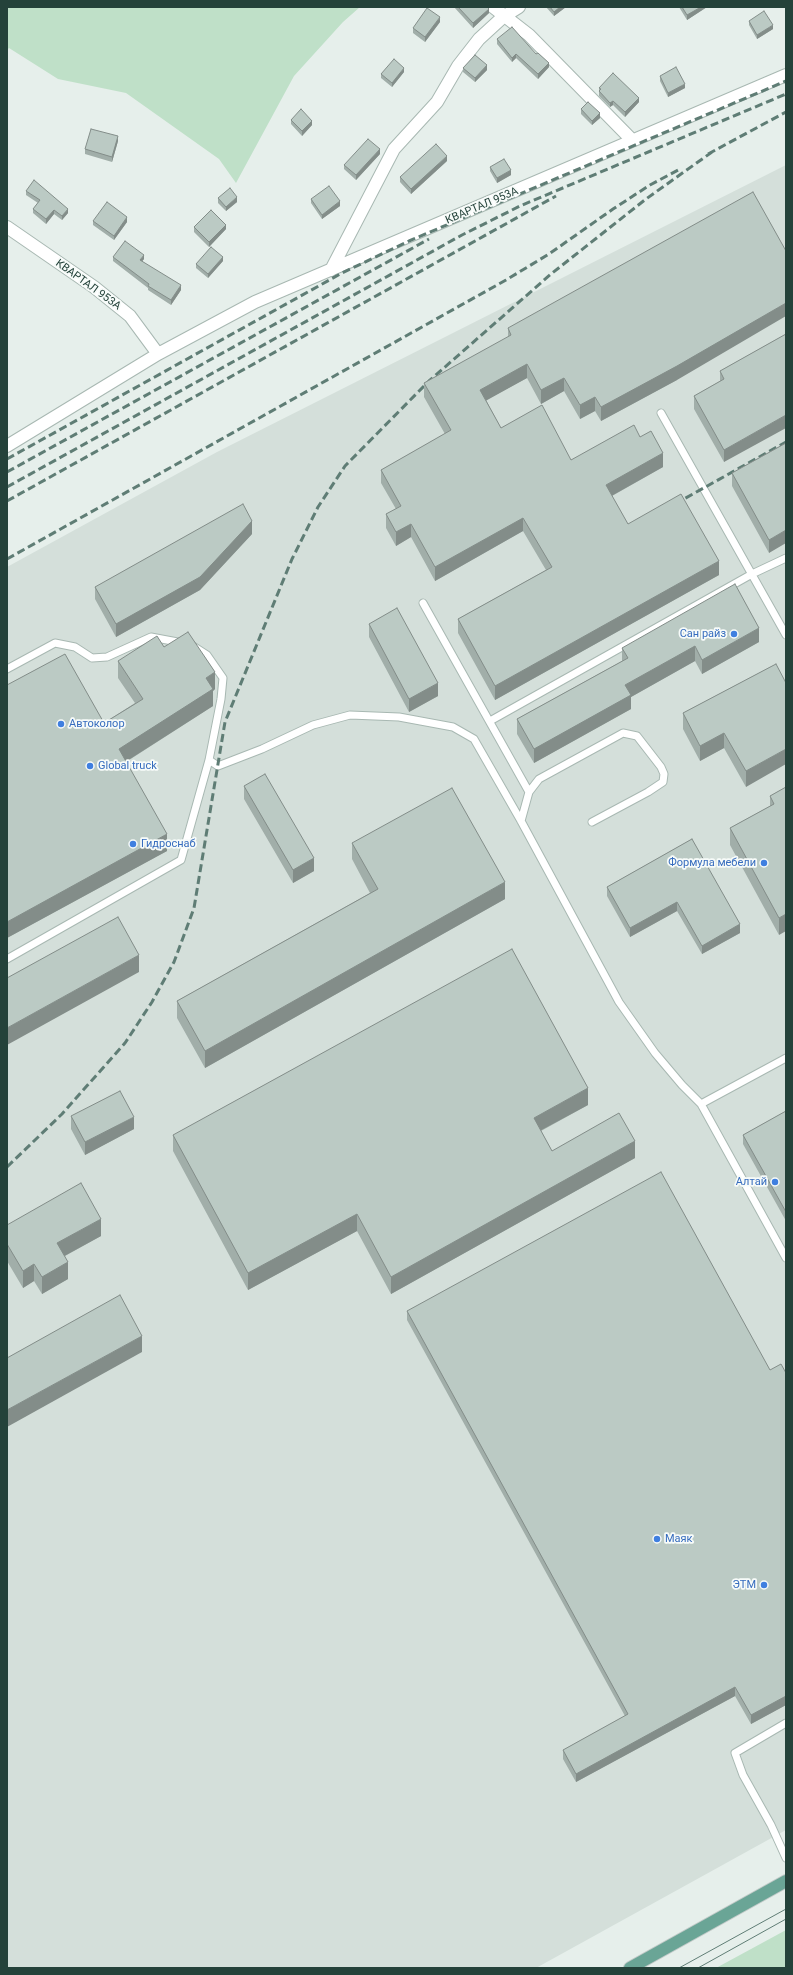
<!DOCTYPE html>
<html>
<head>
<meta charset="utf-8">
<style>
  body { margin:0 }
  #map { position:relative; width:793px; height:1975px; overflow:hidden; background:#e6efeb; font-family:Roboto,sans-serif }
  canvas { display:block }
  .frame { position:absolute; inset:0; border:8px solid #24423a; pointer-events:none }
</style>
</head>
<body>
<div id="map">
<canvas width="793" height="1975"></canvas>
<div class="frame"></div>
</div>
<script>
const context = document.querySelector('canvas').getContext('2d');
context.lineJoin = 'round';
function fillPath(path, color) {
  context.fillStyle = color;
  context.fill(path, 'evenodd');
}
function poly(rows) {
  const path = new Path2D();
  for (const r of rows) {
    path.moveTo(r[0], r[1]);
    for (let i = 2; i < r.length; i += 2) path.lineTo(r[i], r[i + 1]);
  }
  return path;
}
function stroke(path, color, width, dash) {
  context.strokeStyle = color;
  context.lineWidth = width;
  context.lineCap = dash ? 'butt' : 'round';
  context.setLineDash(dash || []);
  context.stroke(path);
}
function drawText(font, color, halo, rows, align = 'center') {
  context.font = font + ' Roboto,sans-serif';
  context.lineWidth = 3.5;
  context.setLineDash([]);
  context.textBaseline = 'middle';
  context.strokeStyle = halo;
  context.fillStyle = color;
  for (const [text, x, y, turn = 0] of rows) {
    context.save();
    context.translate(x, y);
    context.rotate((+turn || 0) * Math.PI / 180);
    context.textAlign = isNaN(turn) ? turn : align;
    if (halo) context.strokeText(text, 0, 0);
    context.fillText(text, 0, 0);
    context.restore();
  }
}
const built = poly([
  [786,165,786,1830,536,1968,7,1968,7,567,217,452]
]);
const green = poly([
  [7,7,360,7,343,22,294,76,236,183,219,159,126,93,58,79,9,48,7,50],
  [786,1930,786,1968,716,1968]
]);
const lane = poly([
  [661,413,786,635],
  [423,603,529,792],
  [7,669,55,643,75,647,92,658,107,657,151,637,183,643],
  [490,721,752,574,786,558],
  [209,760,218,766,262,749,313,725,350,715,399,717,453,727,474,739,521,821,619,1002,655,1053,682,1085,701,1104],
  [521,821,529,792,539,779,623,733,637,736,661,767,664,774,663,782,648,792,592,822],
  [7,959,181,860,209,760,221,699,223,678,207,655,193,646],
  [786,1058,701,1104,786,1258],
  [786,1723,735,1753,743,1775,771,1825,786,1858]
]);
const street = poly([
  [493,7,529,35,632,140],
  [7,227,94,287,130,316,158,354],
  [331,270,394,149,437,102,458,66,479,39,503,17,519,7],
  [7,446,158,354,255,302,786,75]
]);
const primary = poly([
  [630,1968,786,1881]
]);
const tram = poly([
  [679,1968,786,1909],
  [698,1968,786,1919]
]);
const rail = poly([
  [708,154,786,112],
  [7,459,342,273,409,241,786,81],
  [7,472,429,239],
  [7,487,462,235,520,206,786,94],
  [7,501,556,196],
  [675,504,786,442],
  [7,559,506,280,549,254,613,209,650,185,680,169],
  [7,1167,62,1114,125,1043,152,1002,174,962,194,908,225,722,292,559,318,507,345,466,429,381,551,274,646,199,712,152]
]);
const wall = poly([
  [454,7,487,7,489,13,473,28],
  [546,7,566,7,554,16],
  [679,7,707,7,687,20],
  [749,21,773,29,757,39,749,25],
  [440,22,425,42,413,33,413,28],
  [497,39,549,67,538,79,516,58,512,62,497,44],
  [463,68,487,70,475,82,463,72],
  [404,72,392,87,381,78,381,74],
  [660,76,685,88,668,97,660,81],
  [599,88,639,102,625,117,613,105,610,107,599,96],
  [581,109,600,118,592,125,581,114],
  [291,120,312,125,302,136,291,124],
  [118,141,112,162,85,154,85,149],
  [380,154,356,180,344,169,344,165],
  [447,161,411,194,400,182,400,177],
  [490,167,511,175,497,183,490,171],
  [26,191,68,213,62,220,54,214,46,224,33,213,33,209,38,203,26,195],
  [218,198,237,202,226,211,218,203],
  [311,199,340,206,322,219,311,203],
  [93,221,127,222,114,240,93,225],
  [194,227,226,229,209,247,194,232],
  [113,257,144,259,142,261,181,290,171,305,148,290,148,288,113,261],
  [223,261,208,278,196,268,196,264],
  [508,328,677,380,601,421,595,411,580,419,564,391,541,404,527,378,486,400,501,428,571,460,640,437,663,467,612,496,628,524,719,575,495,700,458,633,458,619,546,570,523,531,435,581,411,537,396,546,386,528,386,514,396,509,381,483,381,470,445,434,424,397,424,383,508,338],
  [786,334,724,462,694,409,694,396,720,381,720,371],
  [786,443,769,553,732,486,732,473],
  [252,534,200,590,116,637,95,599,95,587],
  [369,624,438,696,409,712,369,637],
  [759,642,702,674,695,661,631,697,631,709,534,763,517,734,517,719,622,661,622,648],
  [164,647,215,689,213,691,213,706,126,762,167,851,7,938,7,685,104,723,135,703,118,678,118,661],
  [776,664,746,787,724,748,700,761,683,729,683,713],
  [244,786,314,871,293,883,244,799],
  [786,787,779,935,730,845,730,828,770,806,770,796],
  [692,839,740,933,702,954,677,911,630,937,607,896,607,887],
  [352,843,505,899,205,1068,177,1018,177,1001,370,893,352,859],
  [588,1105,541,1131,552,1151,635,1158,391,1294,357,1231,248,1290,173,1151,173,1135],
  [786,1111,786,1221,743,1144,743,1135],
  [71,1116,134,1129,85,1155,71,1129],
  [7,1225,101,1236,65,1256,68,1279,42,1294,34,1281,23,1288,7,1261],
  [407,1311,786,1373,786,1705,751,1724,735,1696,576,1782,563,1759,563,1750,625,1716,407,1320]
]);
const shadedWall = poly([
  [560,7,566,7,554,16,554,12],
  [701,7,707,7,687,20,687,15],
  [489,9,489,13,473,28,473,23],
  [440,17,440,22,425,42,425,37],
  [773,25,773,29,757,39,757,35],
  [516,54,516,58,512,62,512,58],
  [549,63,549,67,538,79,538,74],
  [487,65,487,70,475,82,475,78],
  [404,68,404,72,392,87,392,83],
  [685,84,685,88,668,97,668,93],
  [639,98,639,102,625,117,625,112],
  [613,101,613,105,610,107,610,103],
  [600,113,600,118,592,125,592,121],
  [312,121,312,125,302,136,302,131],
  [118,136,118,141,112,162,112,157],
  [380,149,380,154,356,180,356,175],
  [447,156,447,161,411,194,411,189],
  [511,170,511,175,497,183,497,178],
  [237,197,237,202,226,211,226,207],
  [340,201,340,206,322,219,322,215],
  [68,209,68,213,62,220,62,216],
  [54,210,54,214,46,224,46,219],
  [127,217,127,222,114,240,114,236],
  [226,225,226,229,209,247,209,242],
  [144,255,144,259,140,264,140,260],
  [223,257,223,261,208,278,208,274],
  [181,285,181,290,171,305,171,300],
  [786,303,786,316,677,380,601,421,601,407],
  [527,364,527,378,480,404,480,390],
  [564,378,564,391,541,404,541,390],
  [595,397,595,411,580,419,580,405],
  [786,415,786,428,724,462,724,450],
  [663,453,663,467,606,499,606,485],
  [523,518,523,531,435,581,435,567],
  [252,521,252,534,200,590,116,637,116,624],
  [411,524,411,537,396,546,396,532],
  [786,530,786,543,769,553,769,540],
  [719,561,719,575,495,700,495,686],
  [759,628,759,642,702,674,702,660],
  [695,646,695,661,631,697,631,709,534,763,534,749,625,685],
  [215,672,215,689,213,691,213,706,119,766,119,749,206,678],
  [438,683,438,696,409,712,409,699],
  [724,733,724,748,700,761,700,746],
  [786,749,786,764,746,787,746,771],
  [167,834,167,851,7,938,7,922],
  [314,858,314,871,293,883,293,870],
  [505,882,505,899,205,1068,205,1051],
  [677,902,677,911,630,937,630,928],
  [786,914,786,931,779,935,779,918],
  [740,924,740,933,702,954,702,946],
  [139,955,139,972,7,1045,7,1028],
  [588,1088,588,1105,534,1134,534,1118],
  [134,1117,134,1129,85,1155,85,1142],
  [635,1141,635,1158,391,1294,391,1277],
  [357,1214,357,1231,248,1290,248,1273],
  [101,1219,101,1236,57,1260,57,1243],
  [68,1262,68,1279,42,1294,42,1277],
  [34,1264,34,1281,23,1288,23,1271],
  [142,1336,142,1352,7,1427,7,1410],
  [735,1687,735,1696,576,1782,576,1774],
  [786,1696,786,1705,751,1724,751,1715]
]);
const building = poly([
  [458,7,487,7,489,9,473,23,458,7],
  [550,7,560,7,554,12,550,7],
  [682,7,701,7,687,15,682,7],
  [427,8,440,17,425,37,413,28,427,8],
  [764,11,773,25,757,35,749,21,764,11],
  [512,27,536,54,538,53,549,63,538,74,516,54,512,58,497,39,512,27],
  [475,55,487,65,475,78,463,68,475,55],
  [394,59,404,68,392,83,381,74,394,59],
  [676,67,685,84,668,93,660,76,676,67],
  [613,73,639,98,625,112,613,101,610,103,599,91,601,89,599,88,613,73],
  [588,102,600,113,592,121,581,109,588,102],
  [301,109,312,121,302,131,291,120,301,109],
  [91,129,118,136,112,157,85,149,91,129],
  [368,139,380,149,356,175,344,165,368,139],
  [436,144,447,156,411,189,400,177,436,144],
  [504,159,511,170,497,178,490,167,504,159],
  [34,180,68,209,62,216,54,210,46,219,33,209,40,200,26,191,34,180],
  [329,186,340,201,322,215,311,199,329,186],
  [230,188,237,197,226,207,218,198,230,188],
  [753,192,786,251,786,303,677,366,601,407,595,397,580,405,564,378,541,390,527,364,480,390,501,428,542,405,571,460,634,425,640,437,651,431,663,453,606,485,628,524,681,494,719,561,495,686,458,619,552,567,523,518,435,567,411,524,396,532,386,514,401,506,381,470,451,430,424,383,511,335,508,328,753,192],
  [107,202,127,217,114,236,93,221,107,202],
  [211,210,226,225,209,242,194,227,211,210],
  [125,241,144,255,140,260,181,285,171,300,148,286,149,284,113,257,125,241],
  [211,247,223,257,208,274,196,264,211,247],
  [786,334,786,415,724,450,694,396,724,379,720,371,786,334],
  [786,443,786,530,769,540,732,473,786,443],
  [243,504,252,521,200,577,116,624,95,587,243,504],
  [735,584,759,628,702,660,695,646,625,685,631,695,534,749,517,719,628,658,622,648,735,584],
  [397,608,438,683,409,699,369,624,397,608],
  [188,632,215,672,206,678,213,689,119,749,167,834,7,922,7,685,65,654,104,723,143,699,118,661,157,636,164,647,188,632],
  [776,664,786,683,786,749,746,771,724,733,700,746,683,713,776,664],
  [265,774,314,858,293,870,244,786,265,774],
  [786,787,786,914,779,918,730,828,774,804,770,796,786,787],
  [452,788,505,882,205,1051,177,1001,378,889,352,843,452,788],
  [692,839,740,924,702,946,677,902,630,928,607,887,692,839],
  [118,917,139,955,7,1028,7,978,118,917],
  [512,949,588,1088,534,1118,552,1151,619,1113,635,1141,391,1277,357,1214,248,1273,173,1135,512,949],
  [120,1091,134,1117,85,1142,71,1116,120,1091],
  [786,1111,786,1212,743,1135,786,1111],
  [661,1172,770,1370,781,1364,786,1373,786,1696,751,1715,735,1687,576,1774,563,1750,628,1714,407,1311,661,1172],
  [81,1183,101,1219,57,1243,68,1262,42,1277,34,1264,23,1271,7,1244,7,1225,81,1183],
  [120,1295,142,1336,7,1410,7,1358,120,1295]
]);
const markers = [
  [734,634,4,"#3f7fe0"],
  [61,724,4,"#3f7fe0"],
  [90,766,4,"#3f7fe0"],
  [133,844,4,"#3f7fe0"],
  [764,863,4,"#3f7fe0"],
  [775,1182,4,"#3f7fe0"],
  [657,1539,4,"#3f7fe0"],
  [764,1585,4,"#3f7fe0"]
];
const streetNames = [
  ["КВАРТАЛ 953А",482,206,-23],
  ["КВАРТАЛ 953А",88,285,36]
];
const shopNames = [
  ["Сан райз",726,634],
  ["Автоколор",69,724,"left"],
  ["Global truck",98,766,"left"],
  ["Гидроснаб",141,844,"left"],
  ["Формула мебели",756,863],
  ["Алтай",767,1182],
  ["Маяк",665,1539,"left"],
  ["ЭТМ",756,1585]
];
fillPath(built, '#d4dfda');
fillPath(green, '#bfe0c8');
stroke(lane, '#a8b8b2', 9);
stroke(street, '#a8b8b2', 14);
stroke(primary, '#c2cac8', 14);
stroke(lane, '#fff', 7);
stroke(street, '#fff', 12);
stroke(primary, '#6aa596', 12);
stroke(tram, '#5f7d75', 1);
stroke(rail, '#5f7d75', 3, [8, 4]);
fillPath(wall, '#a1aea9');
fillPath(shadedWall, '#838d89');
fillPath(building, '#bbcac4');
stroke(building, '#838d89', 1);
for (const [x, y, r, color] of markers) {
  const dot = new Path2D();
  dot.arc(x, y, r, 0, 2 * Math.PI);
  context.fillStyle = color;
  context.fill(dot);
  stroke(dot, '#f7fbf9', 1.5);
}
drawText('11px', '#24423a', '#f7fbf9', streetNames);
drawText('11px', '#366cbe', '#f7fbf9', shopNames, 'right');
</script>
</body>
</html>
